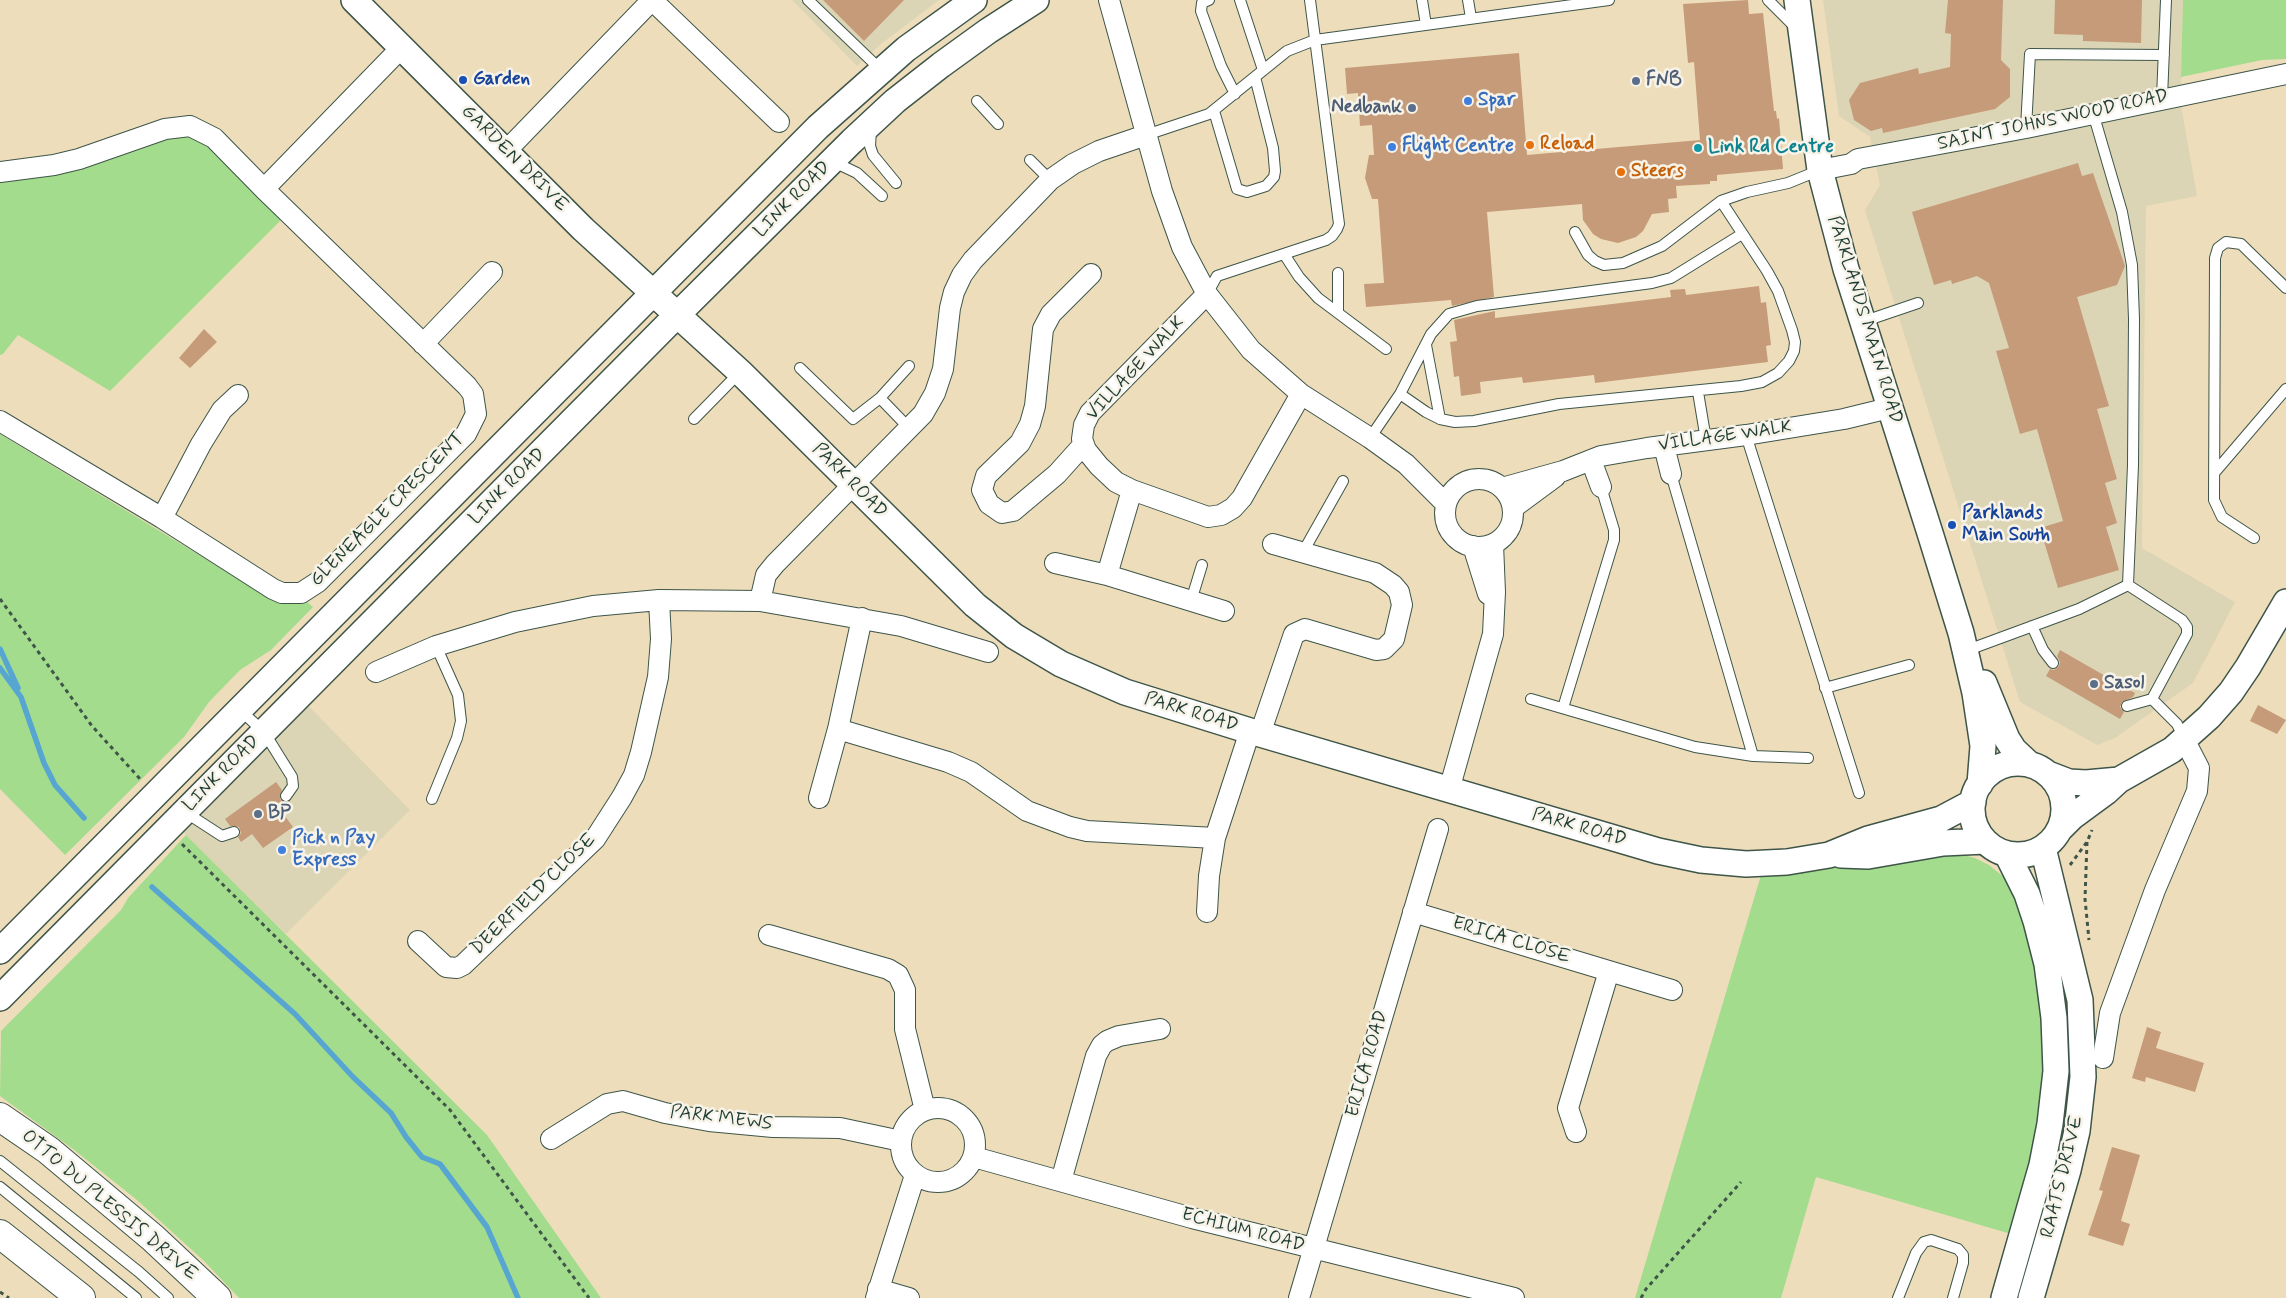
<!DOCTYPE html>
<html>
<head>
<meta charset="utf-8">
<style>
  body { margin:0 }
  canvas { display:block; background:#edddbb }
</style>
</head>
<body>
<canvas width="2286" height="1298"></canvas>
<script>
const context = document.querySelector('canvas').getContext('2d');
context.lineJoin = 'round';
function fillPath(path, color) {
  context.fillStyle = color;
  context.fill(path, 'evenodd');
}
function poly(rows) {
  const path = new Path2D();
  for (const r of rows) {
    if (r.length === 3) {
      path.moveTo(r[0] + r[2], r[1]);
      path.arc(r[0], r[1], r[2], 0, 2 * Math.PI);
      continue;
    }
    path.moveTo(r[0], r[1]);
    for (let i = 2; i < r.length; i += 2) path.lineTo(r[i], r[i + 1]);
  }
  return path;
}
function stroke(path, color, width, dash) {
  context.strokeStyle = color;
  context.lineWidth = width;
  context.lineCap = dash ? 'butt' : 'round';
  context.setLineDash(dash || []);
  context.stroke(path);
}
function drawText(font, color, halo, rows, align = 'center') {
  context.font = font + ' Mynerve,sans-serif';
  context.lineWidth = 5;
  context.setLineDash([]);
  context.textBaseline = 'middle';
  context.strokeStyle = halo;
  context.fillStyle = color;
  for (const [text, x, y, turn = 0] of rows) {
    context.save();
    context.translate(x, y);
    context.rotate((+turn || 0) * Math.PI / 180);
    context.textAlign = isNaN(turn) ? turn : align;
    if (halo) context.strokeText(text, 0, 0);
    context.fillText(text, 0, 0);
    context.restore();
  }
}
const built = poly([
  [792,0,939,0,881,44,857,66],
  [1823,0,2183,0,2181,105,2197,196,2146,206,2142,548,2235,602,2193,683,2115,738,2097,745,2020,702,1865,210,1880,185,1870,137,1839,116],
  [300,697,410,810,286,934,175,824]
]);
const green = poly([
  [2183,0,2286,0,2286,59,2262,60,2181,77],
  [185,135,205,141,284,217,110,391,18,335,3,354,0,355,0,179,50,176,165,137],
  [0,434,275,601,306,601,313,607,271,650,240,670,209,702,184,737,65,855,0,789],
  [186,835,487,1135,601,1298,239,1298,204,1261,137,1200,73,1149,0,1096,1,1031,121,910,128,898],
  [1936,853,1956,853,1975,858,1989,865,2005,878,2020,908,2033,954,2041,994,2044,1065,2041,1101,2032,1159,2011,1234,1816,1177,1781,1298,1635,1298,1761,875,1782,875]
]);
const stream = poly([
  [0,649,18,688],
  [0,668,21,697,44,763,55,785,84,818],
  [152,887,295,1014,353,1077,391,1113,406,1137,422,1157,440,1164,487,1227,518,1298]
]);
const building = poly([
  [823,0,904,0,864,41],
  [1748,0,1749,14,1763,13,1774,111,1776,111,1777,119,1779,118,1783,169,1717,175,1717,181,1710,181,1710,184,1676,186,1677,198,1668,199,1669,212,1652,214,1643,231,1636,237,1618,243,1601,239,1593,234,1583,220,1582,204,1487,212,1494,297,1452,306,1451,300,1366,307,1364,284,1384,283,1378,199,1372,199,1365,178,1369,155,1374,155,1372,125,1360,126,1358,93,1347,94,1345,68,1519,53,1527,155,1700,140,1694,62,1688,63,1683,4],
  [1948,0,2003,0,2001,60,2010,69,2010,97,1995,109,1883,133,1882,128,1871,131,1854,120,1849,100,1860,83,1918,68,1919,74,1950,67,1951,34,1945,33],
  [2055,0,2142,0,2141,43,2083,41,2083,35,2054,34],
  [2078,163,2082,176,2093,173,2125,266,2117,285,2077,297,2109,406,2097,409,2117,479,2105,483,2117,523,2106,527,2119,570,2058,588,2040,528,2063,521,2037,429,2020,434,1996,351,2009,348,1989,283,1977,276,1952,284,1951,280,1934,285,1912,212],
  [1759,286,1761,303,1766,302,1771,345,1766,346,1768,362,1595,383,1594,375,1523,383,1522,377,1480,382,1481,393,1461,396,1459,376,1454,377,1450,342,1457,341,1454,320,1495,311,1495,318,1671,297,1670,290,1685,289,1686,295],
  [204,329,217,342,190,368,179,358],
  [2060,650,2135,693,2133,697,2122,702,2120,707,2124,712,2120,719,2046,676,2050,669,2054,670,2059,666,2060,662,2057,656],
  [2258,705,2286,720,2277,734,2250,721],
  [276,782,282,790,280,799,285,803,290,801,292,805,282,812,293,827,263,848,252,834,241,842,238,837,241,833,239,827,230,826,225,819],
  [2147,1027,2161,1032,2156,1048,2204,1063,2195,1092,2146,1077,2145,1082,2132,1078],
  [2112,1147,2140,1155,2121,1221,2130,1224,2123,1246,2088,1235,2103,1191,2099,1190]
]);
const path = poly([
  [0,599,92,726,141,780],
  [2087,842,2085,899,2089,940],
  [182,844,450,1110,589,1298],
  [2070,865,2087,842,2092,830],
  [0,1292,9,1298],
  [1641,1298,1646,1289,1741,1182]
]);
const service = poly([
  [808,0,881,70],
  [1209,0,1202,3,1201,11,1221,66,1235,94],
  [1240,0,1263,70],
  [1422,0,1426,25],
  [1468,0,1471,18],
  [1768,0,1795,27],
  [2162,98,2166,0],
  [977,101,998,124],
  [1214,111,1237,189,1247,192,1266,186,1274,177,1275,171,1273,148,1255,77],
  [2093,113,2122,212,2132,265,2134,319,2133,465,2128,585],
  [2026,128,2030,54,2164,55],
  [871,130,870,146,873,155,896,183],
  [1146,135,1209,114,1287,51,1315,40,1609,0],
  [1030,160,1050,180],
  [832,161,857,173,882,196],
  [1575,232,1588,255,1595,261,1604,265,1623,263,1662,246,1721,201,1747,192,1788,183,1820,170],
  [1284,254,1299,277,1318,298,1386,349],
  [1338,273,1338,313],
  [1207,294,1217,276,1326,240,1332,236,1337,229,1339,224,1310,0],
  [1862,322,1918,303],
  [1426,345,1440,419],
  [800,368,853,419,880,398,909,366],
  [1698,392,1706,440],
  [1400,394,1426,412,1440,419,1455,422,1474,421,1559,404,1741,386,1762,382,1778,373,1789,361,1794,351,1795,342,1792,330,1778,291,1767,271,1721,201],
  [880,398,909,428],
  [694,419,740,372],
  [1746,435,1859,793],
  [1370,438,1400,394,1431,334,1449,314,1477,306,1652,283,1671,278,1742,234],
  [2215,472,2286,389],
  [1671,474,1753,756,1808,758],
  [2254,538,2222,517,2214,500,2215,258,2218,248,2226,242,2241,244,2286,288],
  [1303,552,1343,481],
  [2128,585,2182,620,2187,627,2187,634,2152,699],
  [1191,601,1202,565],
  [2032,626,2043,650,2053,663],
  [1965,651,2079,609,2128,585],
  [1825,688,1909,665],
  [1531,699,1695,747,1753,756],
  [2127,706,2152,699,2177,724,2184,738],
  [1563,708,1614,540,1614,530,1601,487],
  [240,710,264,732,292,777,293,786,286,796],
  [432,799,457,738,461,721,458,695,436,646],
  [185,812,222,836,234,832],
  [0,1161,139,1272,168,1298],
  [0,1187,136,1298],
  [1898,1298,1916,1253,1924,1242,1931,1240,1958,1249,1963,1255,1963,1263,1953,1298]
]);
const minor = poly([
  [652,0,779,122],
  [1109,0,1162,191,1182,247,1207,294,1251,350,1301,394,1370,438,1406,464,1446,504],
  [506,151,652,0],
  [1820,170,1851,164,1858,159,2026,128,2286,74],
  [0,172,54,165,79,159,165,129,190,126,214,138,264,189],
  [1207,294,1090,413,1084,425,1082,439,1086,450,1099,466,1116,482,1132,490,1208,517,1221,515,1233,508,1242,498,1301,394],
  [423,344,492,272],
  [0,421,162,518,273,589,282,593,301,593,318,582,466,434,476,414,473,394,467,386,264,189,402,47],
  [1083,445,1057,474,1013,511,1002,513,989,504,982,490,986,476,1020,443,1030,424,1035,406,1043,329,1051,314,1091,274],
  [1664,446,1671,474],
  [1591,460,1601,487],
  [1479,513,34],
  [1502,488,1563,471,1601,456,1647,448,1746,435,1844,419,1889,408],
  [1513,508,1555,477],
  [162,518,201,444,222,410,238,395],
  [1473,546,1488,594],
  [1055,563,1107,575,1224,611],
  [1107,575,1132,490],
  [760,601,766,575,775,564,923,414,935,393,943,369,950,308,954,292,962,275,973,260,1050,180,1073,164,1099,151,1146,135],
  [862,618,838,729,948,762,971,772,1027,811,1070,827,1087,831,1215,838,1250,731],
  [376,672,436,646,515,622,593,606,659,600,760,601,901,626,988,652],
  [1260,734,1294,634,1305,629,1376,650,1384,649,1394,639,1402,605,1399,592,1393,585,1375,573,1273,544],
  [1449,790,1493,634,1495,592,1493,544],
  [819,798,838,729],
  [1207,912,1209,876,1215,838],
  [1413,912,1672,990],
  [769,935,888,969,898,975,905,990,905,1029,925,1110],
  [418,941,446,967,457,968,463,965,595,839,622,797,634,775,641,752,658,677,661,639,659,600],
  [2103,1058,2110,1013,2155,890,2197,791,2199,768,2185,741],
  [938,1145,37],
  [1576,1132,1568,1108,1609,971],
  [551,1139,607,1104,623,1101,665,1113,709,1121,773,1127,840,1128,901,1141],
  [974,1157,1192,1218,1514,1298],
  [1061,1181,1096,1056,1102,1045,1107,1041,1119,1036,1160,1029],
  [878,1289,909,1298],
  [876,1298,915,1175],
  [1299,1298,1438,829]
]);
const tertiary = poly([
  [354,0,583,229,740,372,975,605,1014,636,1061,664,1125,692,1250,731,1658,851,1701,860,1746,864,1787,862,1829,855,1868,839,1941,819,1973,802],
  [1797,0,1820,170,1846,269,1930,533,1961,633,1975,693,1983,746,1980,784],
  [1984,683,2007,739,2014,750,2029,764],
  [2018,809,46],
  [2048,774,2069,782,2086,783,2119,780],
  [2059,830,2072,817,2106,792,2119,780,2172,750,2209,717,2231,692,2248,667,2286,602],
  [1841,855,1868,856,1943,843,1985,841],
  [0,951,818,127,906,49,974,0],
  [0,998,677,315,852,141,895,101,941,65,988,31,1036,0],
  [2004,1298,2042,1165,2050,1124,2056,1071,2054,1018,2047,964,2036,921,2027,894,2007,854],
  [2031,1298,2068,1170,2077,1131,2083,1077,2080,1000,2043,848]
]);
const primary = poly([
  [0,1117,48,1150,153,1238,217,1298],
  [0,1234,81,1298]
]);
const markers = [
  [463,80,5,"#1a4fb4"],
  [1636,81,5,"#5c6f8a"],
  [1468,101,5,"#3f7fe0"],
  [1412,108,5,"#5c6f8a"],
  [1530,145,5,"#e8710a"],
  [1392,147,5,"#3f7fe0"],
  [1698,148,5,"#0f9aa8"],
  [1621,172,5,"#e8710a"],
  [1952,525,5,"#1a4fb4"],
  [2094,684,5,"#5c6f8a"],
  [258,814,5,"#5c6f8a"],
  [282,850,5,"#3f7fe0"]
];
const transitNames = [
  ["Garden",473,80],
  ["Parklands",1962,514],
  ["Main South",1962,536]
];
const serviceNames = [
  ["FNB",1646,81],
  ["Nedbank",1402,108,"right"],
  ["Sasol",2104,684],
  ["BP",268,814]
];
const shopNames = [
  ["Spar",1478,101],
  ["Flight Centre",1402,147],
  ["Pick n Pay",292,839],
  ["Express",292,861]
];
const streetNames = [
  ["SAINT JOHNS WOOD ROAD",2053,121,-12],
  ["GARDEN DRIVE",514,159,45],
  ["LINK ROAD",793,200,-45],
  ["PARKLANDS MAIN ROAD",1864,320,73],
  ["VILLAGE WALK",1136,369,-47],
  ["VILLAGE WALK",1725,437,-8],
  ["PARK ROAD",849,481,45],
  ["LINK ROAD",508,487,-45],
  ["GLENEAGLE CRESCENT",388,510,-45],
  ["PARK ROAD",1191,713,17],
  ["LINK ROAD",222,774,-45],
  ["PARK ROAD",1579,828,16],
  ["DEERFIELD CLOSE",534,895,-44],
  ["ERICA CLOSE",1511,941,17],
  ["ERICA ROAD",1368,1064,-74],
  ["PARK MEWS",721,1119,7],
  ["RAATS DRIVE",2063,1177,-76],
  ["OTTO DU PLESSIS DRIVE",109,1206,40],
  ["ECHIUM ROAD",1243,1231,15]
];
const foodNames = [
  ["Reload",1540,145],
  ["Steers",1631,172]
];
const cultureNames = [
  ["Link Rd Centre",1708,148]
];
fillPath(built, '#dcd5b5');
fillPath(green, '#a4dc8e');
stroke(stream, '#57a6d1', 5.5);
fillPath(building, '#c69b79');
stroke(service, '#3e5548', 12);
stroke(minor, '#3e5548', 22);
stroke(tertiary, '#3e5548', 28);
stroke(primary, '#3e5548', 30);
stroke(path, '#3e5548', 3, [4, 4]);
stroke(service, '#fff', 10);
stroke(minor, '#fff', 20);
stroke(tertiary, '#fff', 25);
stroke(primary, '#fff', 28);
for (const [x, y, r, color] of markers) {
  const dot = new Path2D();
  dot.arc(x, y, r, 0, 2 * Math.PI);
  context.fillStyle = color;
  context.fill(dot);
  stroke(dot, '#f7f3e8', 2);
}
drawText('bold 19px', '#164399', '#f7f3e8', transitNames, 'left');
drawText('bold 19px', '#4e5e75', '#f7f3e8', serviceNames, 'left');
drawText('bold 19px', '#366cbe', '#f7f3e8', shopNames, 'left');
drawText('19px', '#1f3d34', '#f7f3e8', streetNames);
drawText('bold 19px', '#c56008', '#f7f3e8', foodNames, 'left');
drawText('bold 19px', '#0d838f', '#f7f3e8', cultureNames, 'left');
</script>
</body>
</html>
